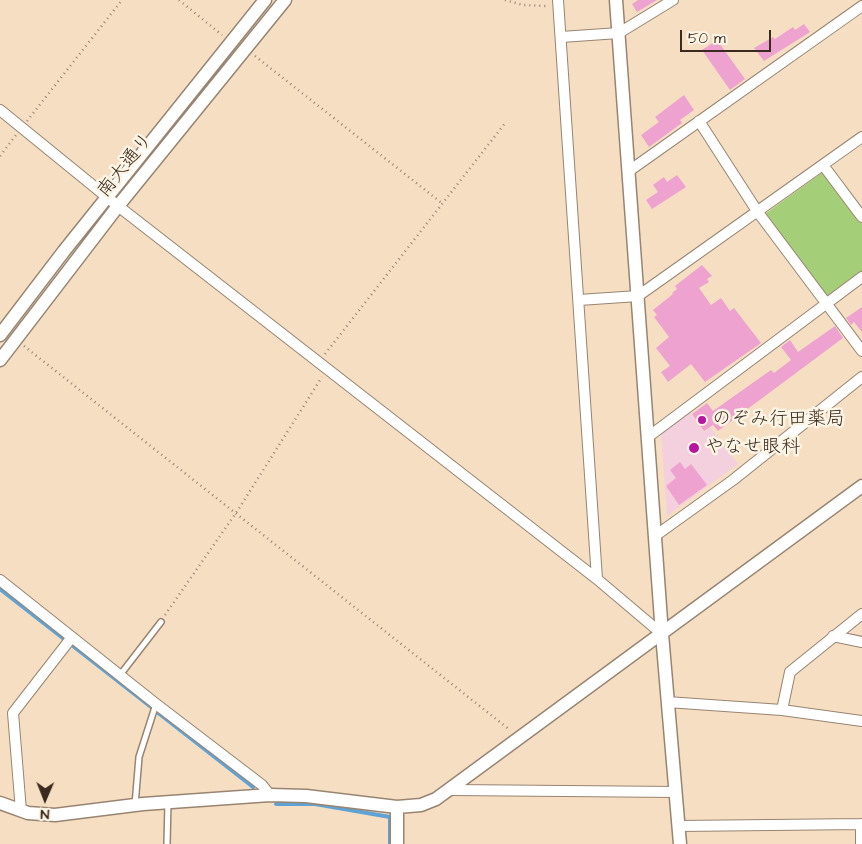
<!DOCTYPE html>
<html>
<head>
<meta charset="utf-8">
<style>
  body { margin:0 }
  #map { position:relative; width:862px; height:844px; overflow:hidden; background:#f6dec3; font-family:"Architects Daughter",sans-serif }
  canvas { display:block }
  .north { position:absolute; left:20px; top:774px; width:50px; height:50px; -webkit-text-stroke:4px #fcf5e5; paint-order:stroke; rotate:181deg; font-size:14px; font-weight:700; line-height:20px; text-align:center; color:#3b2a1e }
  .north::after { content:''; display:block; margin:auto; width:18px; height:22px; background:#3b2a1e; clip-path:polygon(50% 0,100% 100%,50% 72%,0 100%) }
  .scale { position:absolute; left:680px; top:30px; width:91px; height:22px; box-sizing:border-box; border:2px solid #3b2a1e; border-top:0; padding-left:6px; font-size:15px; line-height:18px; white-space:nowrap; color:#3b2a1e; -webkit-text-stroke:4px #fcf5e5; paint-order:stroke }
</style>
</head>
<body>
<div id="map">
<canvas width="862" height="844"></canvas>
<div class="north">N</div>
<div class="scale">50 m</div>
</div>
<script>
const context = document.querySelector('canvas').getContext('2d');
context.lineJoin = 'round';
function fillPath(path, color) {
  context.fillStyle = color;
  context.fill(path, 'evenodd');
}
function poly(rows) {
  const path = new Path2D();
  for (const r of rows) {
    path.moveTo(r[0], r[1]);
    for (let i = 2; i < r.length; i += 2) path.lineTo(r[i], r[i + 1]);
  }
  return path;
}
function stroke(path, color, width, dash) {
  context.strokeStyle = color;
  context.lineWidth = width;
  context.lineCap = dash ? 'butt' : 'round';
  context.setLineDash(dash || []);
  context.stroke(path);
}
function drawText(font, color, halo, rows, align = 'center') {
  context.font = font + ' "Architects Daughter","Klee One",sans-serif';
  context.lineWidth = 5;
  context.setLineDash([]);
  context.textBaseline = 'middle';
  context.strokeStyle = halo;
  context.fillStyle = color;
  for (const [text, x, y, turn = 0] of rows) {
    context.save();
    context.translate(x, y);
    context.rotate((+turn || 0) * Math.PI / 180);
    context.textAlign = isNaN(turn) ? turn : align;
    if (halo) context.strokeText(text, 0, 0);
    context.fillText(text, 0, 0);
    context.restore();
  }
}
const built = poly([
  [689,411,704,432,710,427,738,464,667,516,661,432]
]);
const green = poly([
  [823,172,862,224,862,271,827,297,765,214]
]);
const stream = poly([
  [0,589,151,707],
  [157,712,253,787],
  [276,804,315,804,390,817,390,844]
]);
const building = poly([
  [638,0,657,0,637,12,632,4],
  [804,24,810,32,764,61,754,48,773,37,775,39,793,27,795,30],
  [717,40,745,79,730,90,702,50],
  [684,95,694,110,680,120,682,123,649,147,641,135,659,122,655,117],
  [677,175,686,187,652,209,646,200,658,192,653,185,664,177,667,182],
  [702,265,712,276,707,279,709,282,699,288,711,305,721,298,730,311,734,308,761,343,705,382,691,364,668,382,661,372,670,366,656,348,669,337,654,317,657,315,653,310,673,294,672,293,677,289,675,286],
  [862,307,862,332,854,322,851,325,846,318],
  [835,326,843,338,718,431,713,425,704,431,692,414,707,403,713,411,771,370,774,373,791,360,781,347,790,340,798,352],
  [680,462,685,469,691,464,707,485,679,505,666,486,676,478,670,470]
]);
const path = poly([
  [179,0,222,35],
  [505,0,523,5,547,6],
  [255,56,443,204],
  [27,121,122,0],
  [0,156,16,135],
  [24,346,510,730],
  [325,354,506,122],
  [165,615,238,510,322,377]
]);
const service = poly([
  [120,675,161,622],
  [135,805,139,757,156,704],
  [167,844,168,802]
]);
const minor = poly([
  [558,0,597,579],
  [561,37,619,33,673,0],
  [0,110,118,206,597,579,662,634],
  [699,121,757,211,862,351],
  [823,165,862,217],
  [629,171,862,6],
  [579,300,638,296,862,137],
  [648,437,862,277],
  [655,536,733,480,862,377],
  [0,580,156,704,262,785,270,795],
  [833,636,862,642],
  [667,702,782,710,862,721],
  [782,710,790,672,862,614],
  [452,790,676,792],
  [21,811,13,713,72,637],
  [861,824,861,844],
  [679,826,862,824]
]);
const tertiary = poly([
  [616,0,662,634,680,844],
  [0,335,64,251,265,0],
  [0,360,118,206,285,0],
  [0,803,28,813,55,815,143,804,270,795,306,796,397,807,421,805,436,799,862,486],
  [397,844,397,807]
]);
const markers = [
  [702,420,5,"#b5179e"],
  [694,448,6,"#b5179e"]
];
const streetNames = [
  ["南大通り",126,166,-51]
];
const poiNames = [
  ["のぞみ行田薬局",712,420],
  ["やなせ眼科",705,448]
];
fillPath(built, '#f4cfdd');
fillPath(green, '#a5ce79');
stroke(stream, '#5fa3d4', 4);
fillPath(building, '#eea2d0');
stroke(service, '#988470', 8);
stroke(minor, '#988470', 12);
stroke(tertiary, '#988470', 15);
stroke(path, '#988470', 2.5, [1, 4]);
stroke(service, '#fff', 5);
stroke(minor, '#fff', 10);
stroke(tertiary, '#fff', 12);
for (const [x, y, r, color] of markers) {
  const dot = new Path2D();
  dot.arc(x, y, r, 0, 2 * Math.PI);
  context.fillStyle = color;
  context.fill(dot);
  stroke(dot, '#fcf5e5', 2);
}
drawText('19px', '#3b2a1e', '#fcf5e5', streetNames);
drawText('19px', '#3b2a1e', '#fcf5e5', poiNames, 'left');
</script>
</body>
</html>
